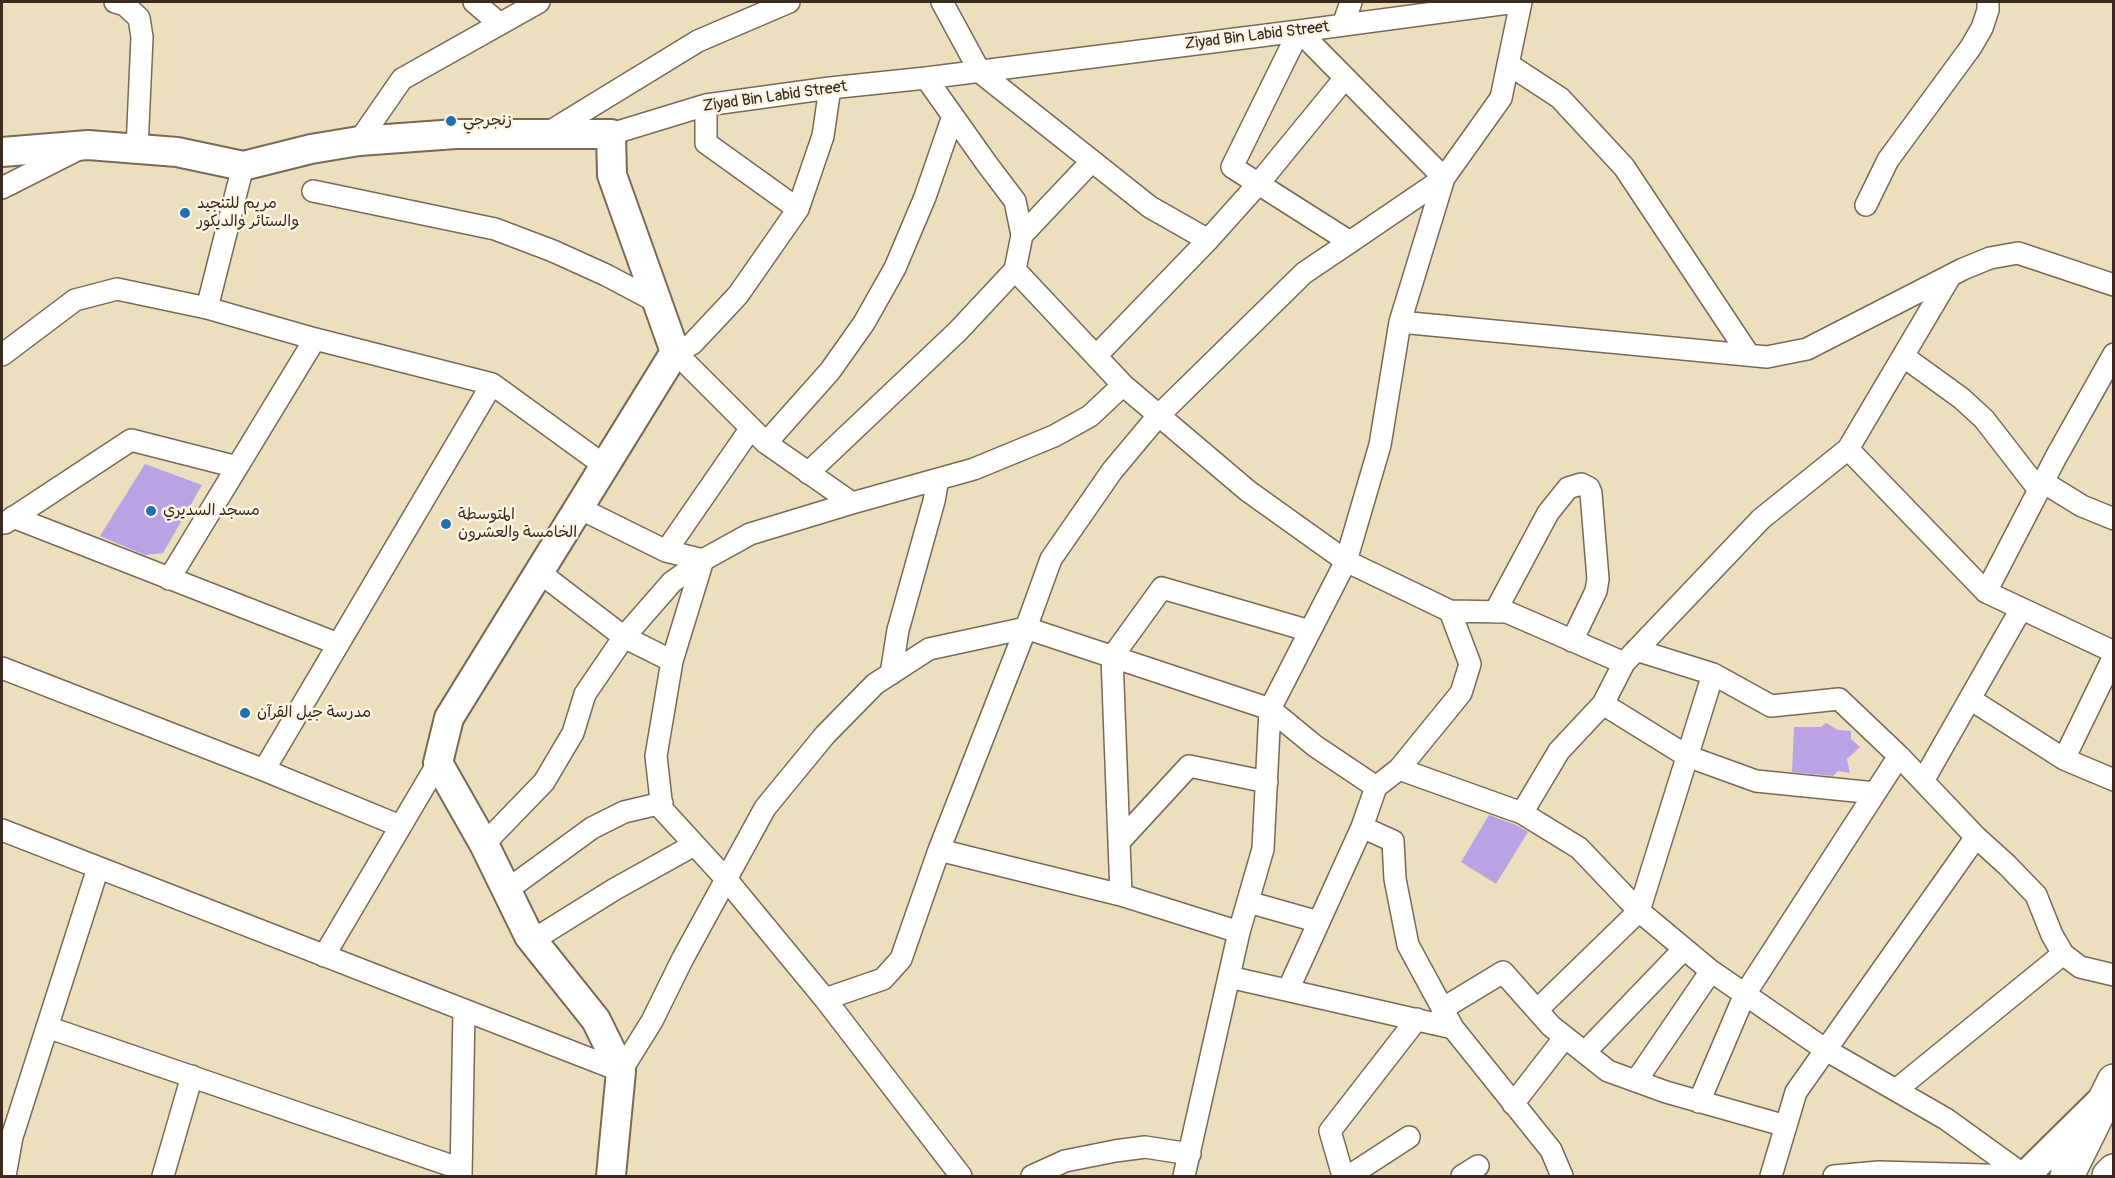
<!DOCTYPE html>
<html>
<head>
<meta charset="utf-8">
<style>
  body { margin:0 }
  #map { position:relative; width:2115px; height:1178px; overflow:hidden; background:#ebdfbd; font-family:Pangolin,sans-serif }
  canvas { display:block }
  .frame { position:absolute; inset:0; border:3px solid #3b2a1e; pointer-events:none }
</style>
</head>
<body>
<div id="map">
<canvas width="2115" height="1178"></canvas>
<div class="frame"></div>
</div>
<script>
const context = document.querySelector('canvas').getContext('2d');
context.lineJoin = 'round';
function fillPath(path, color) {
  context.fillStyle = color;
  context.fill(path, 'evenodd');
}
function poly(rows) {
  const path = new Path2D();
  for (const r of rows) {
    path.moveTo(r[0], r[1]);
    for (let i = 2; i < r.length; i += 2) path.lineTo(r[i], r[i + 1]);
  }
  return path;
}
function stroke(path, color, width, dash) {
  context.strokeStyle = color;
  context.lineWidth = width;
  context.lineCap = dash ? 'butt' : 'round';
  context.setLineDash(dash || []);
  context.stroke(path);
}
function drawText(font, color, halo, rows, align = 'center') {
  context.font = font + ' Pangolin,"Playpen Sans Arabic",sans-serif';
  context.lineWidth = 5;
  context.setLineDash([]);
  context.textBaseline = 'middle';
  context.strokeStyle = halo;
  context.fillStyle = color;
  for (const [text, x, y, turn = 0] of rows) {
    context.save();
    context.translate(x, y);
    context.rotate((+turn || 0) * Math.PI / 180);
    context.textAlign = isNaN(turn) ? turn : align;
    if (halo) context.strokeText(text, 0, 0);
    context.fillText(text, 0, 0);
    context.restore();
  }
}
const building = poly([
  [145,464,202,485,163,553,145,555,100,536],
  [1826,723,1838,730,1851,731,1851,739,1860,747,1847,759,1850,773,1838,771,1833,776,1792,772,1794,727,1821,727],
  [1489,815,1516,825,1528,832,1496,884,1461,862]
]);
const street = poly([
  [115,2,125,5,139,18,142,37,137,149],
  [474,2,500,24],
  [942,2,980,72,1150,207,1208,240],
  [1343,25,1351,2],
  [1508,64,1560,98,1624,167,1749,355],
  [830,88,823,136,798,209,738,295,692,344,675,352,766,443,852,503],
  [706,105,706,143,798,209],
  [546,134,698,41,789,2],
  [611,134,706,105,830,88,926,78,1299,31,1516,2],
  [359,141,402,79,539,2],
  [2,188,79,149],
  [313,191,495,229,553,251,606,275,657,302],
  [1866,205,1888,160,1971,47,1982,28,1988,10,1988,2],
  [1022,235,1092,161],
  [1015,270,1123,385,1248,491,1346,561,1450,611,1507,612,1624,663],
  [207,308,243,166],
  [1400,322,1767,357,1807,349,1963,269,1990,258,2018,253,2114,285],
  [2,355,75,300,117,289,207,308,315,339,492,384,605,466],
  [1096,356,1208,240,1259,183,1345,78],
  [1903,356,1961,398,1984,419,2039,490],
  [766,443,830,371,864,323,895,268,925,197,953,116],
  [1848,449,1986,592,2114,652],
  [808,473,958,331,1015,270,1022,235,1015,201,987,164,926,78],
  [2043,482,2082,506,2114,519],
  [579,508,666,551,703,560,750,534,852,503,974,469,1054,436,1090,416,1123,385],
  [13,517,338,644],
  [5,523,131,440,237,467],
  [666,551,751,428],
  [703,560,672,661,656,756,662,809,726,879,825,999,961,1176],
  [539,572,624,637,672,661],
  [169,579,315,339],
  [1986,592,2056,457,2114,354],
  [1495,612,1548,513,1568,488,1581,484,1589,488,1591,493,1598,579,1596,591,1572,641],
  [1636,650,1713,674,1771,706,1839,699,1899,756,1976,837,2007,865,2036,895,2052,935,2063,954,2080,967,2114,975],
  [2,668,264,770,400,826],
  [891,674,898,630,934,501,938,479],
  [1970,699,2064,759,2114,780],
  [1603,704,1687,756,1756,781,1875,793],
  [2064,759,2114,656],
  [1399,769,1461,693,1470,664,1450,611],
  [264,770,492,384],
  [1923,781,2021,609],
  [1376,787,1362,827,1393,841,1395,879,1408,945,1453,1028,1551,1150,1562,1176],
  [1522,813,1559,751,1603,704,1624,663,1761,519,1848,449,1951,275],
  [2,830,621,1071,652,1021,682,960,765,808,825,735,875,684,929,649,1026,628,1270,709,1315,746,1376,787,1399,769,1522,813,1579,848,1639,911,1711,971,1826,1050,1946,1119,2025,1176],
  [1119,842,1189,766,1267,782],
  [484,844,544,782,573,733,585,694,624,637,672,582,703,560],
  [939,850,1121,895,1239,932],
  [507,890,592,828,624,812,662,803],
  [1121,895,1112,657,1162,588,1310,631],
  [1248,902,1319,922],
  [533,940,615,889,694,845],
  [324,956,438,763],
  [1229,977,1453,1028],
  [1288,990,1362,827],
  [825,999,883,979,901,959,939,850,1026,628,1051,559,1112,471,1158,416,1304,273,1350,242,1444,178,1299,31,1232,167,1350,242],
  [1442,1009,1503,972,1551,1026,1608,1071,1666,1092,1786,1126],
  [1537,1010,1639,911,1713,674],
  [47,1027,461,1169],
  [1585,1052,1684,949],
  [1636,1081,1711,971],
  [1896,1090,2063,954],
  [1699,1102,1745,994,1899,756],
  [1513,1104,1565,1037],
  [5,1176,12,1137,98,868],
  [163,1176,192,1076],
  [461,1176,464,1010],
  [1032,1176,1065,1161,1115,1151,1145,1147,1190,1154],
  [1184,1176,1239,932,1263,849,1270,709,1346,561,1380,445,1400,322,1444,178,1501,98,1521,2],
  [1343,1176,1330,1131,1417,1019],
  [1349,1176,1409,1137],
  [1462,1176,1478,1166],
  [1771,1176,1796,1092,1976,837],
  [1834,1176,1879,1172,2020,1176]
]);
const secondary = poly([
  [2,152,88,145,177,152,243,166,311,149,359,141,456,134,611,134,612,175,675,352,449,718,438,763,484,844,529,936,596,1020,621,1071,611,1176],
  [2025,1176,2099,1103]
]);
const primary = poly([
  [2067,1176,2114,1081],
  [2109,1176,2114,1171]
]);
const markers = [
  [451,121,6,"#1f6fb2"],
  [185,213,6,"#1f6fb2"],
  [151,511,6,"#1f6fb2"],
  [446,524,6,"#1f6fb2"],
  [245,713,6,"#1f6fb2"]
];
const streetNames = [
  ["Ziyad Bin Labid Street",1257,36,-7],
  ["Ziyad Bin Labid Street",775,97,-8]
];
const poiNames = [
  ["زنجرجي",463,121],
  ["مريم للتنجيد",197,204],
  ["والستائر والديكور",197,222],
  ["مسجد السديري",163,511],
  ["المتوسطة",458,515],
  ["الخامسة والعشرون",458,533],
  ["مدرسة جيل القرآن",257,713]
];
fillPath(building, '#b9a3e5');
stroke(street, '#796956', 24);
stroke(secondary, '#796956', 32);
stroke(primary, '#796956', 36);
stroke(street, '#fff', 21);
stroke(secondary, '#fff', 28);
stroke(primary, '#fff', 33);
for (const [x, y, r, color] of markers) {
  const dot = new Path2D();
  dot.arc(x, y, r, 0, 2 * Math.PI);
  context.fillStyle = color;
  context.fill(dot);
  stroke(dot, '#fcf5e5', 2);
}
drawText('16px', '#3b2a1e', '#fcf5e5', streetNames);
drawText('16px', '#3b2a1e', '#fcf5e5', poiNames, 'left');
</script>
</body>
</html>
